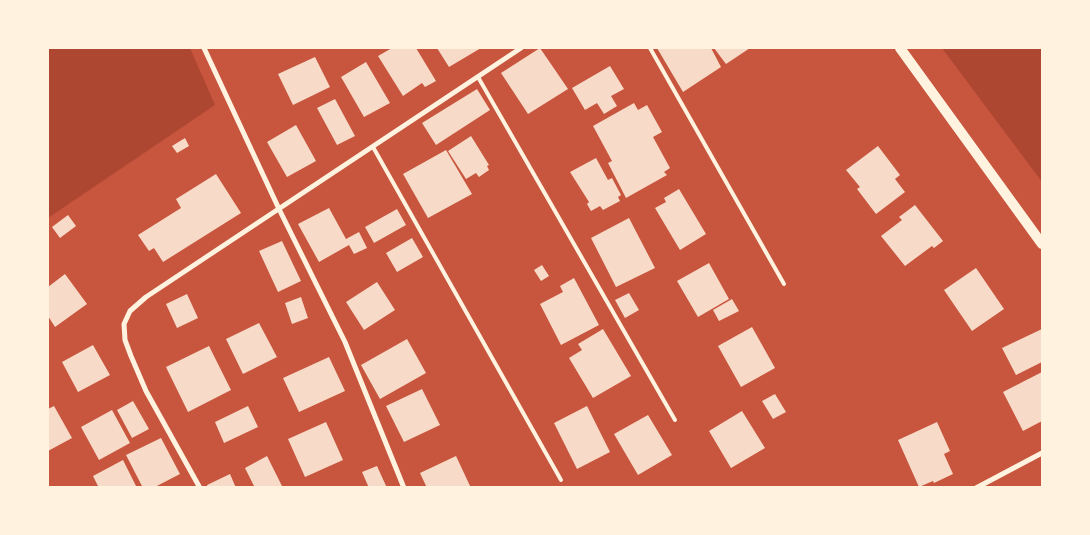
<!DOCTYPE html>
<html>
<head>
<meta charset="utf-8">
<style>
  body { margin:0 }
  #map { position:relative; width:1090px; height:535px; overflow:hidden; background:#c8553d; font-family:"Zilla Slab",serif }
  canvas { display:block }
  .frame { position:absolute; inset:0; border:49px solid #fff3e0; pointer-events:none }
</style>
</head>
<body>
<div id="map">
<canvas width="1090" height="535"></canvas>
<div class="frame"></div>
</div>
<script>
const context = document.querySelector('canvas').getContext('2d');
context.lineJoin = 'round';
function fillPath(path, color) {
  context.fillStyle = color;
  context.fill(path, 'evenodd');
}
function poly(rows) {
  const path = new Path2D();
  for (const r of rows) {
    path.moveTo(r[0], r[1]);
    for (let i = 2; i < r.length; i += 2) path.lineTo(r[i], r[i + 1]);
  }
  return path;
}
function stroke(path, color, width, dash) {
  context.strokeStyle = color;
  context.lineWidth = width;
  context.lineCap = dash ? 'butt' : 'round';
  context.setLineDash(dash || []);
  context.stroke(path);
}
const green = poly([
  [48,48,190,48,215,105,48,218],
  [942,48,1042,48,1042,182]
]);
const building = poly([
  [392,48,416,48,436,81,425,87,422,83,403,96,378,56],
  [437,48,481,48,449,67],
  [540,48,568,89,528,114,501,73],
  [657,48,711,48,721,67,683,92],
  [714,48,750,48,726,64],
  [315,57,330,87,293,105,278,74],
  [366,62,390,103,364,117,341,77],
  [610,66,624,89,611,96,617,106,604,114,597,103,585,110,572,88],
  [477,89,490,110,436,145,422,123],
  [335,99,355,136,337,145,317,108],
  [634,103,638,110,647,105,662,132,653,137,670,168,664,172,667,175,626,198,608,163,612,161,593,126],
  [296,125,316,161,287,177,267,142],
  [471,136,489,165,487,166,489,170,479,177,476,173,466,179,448,151],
  [185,138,189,146,177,153,172,146],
  [878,146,900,175,895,179,905,192,876,214,857,189,860,187,846,170],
  [446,150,472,194,428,218,403,174],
  [596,158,608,180,612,178,621,195,618,197,620,201,603,210,600,206,591,211,587,204,589,202,570,172],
  [216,174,241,213,163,262,154,248,149,251,138,235,181,208,176,199],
  [679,189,706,234,680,250,655,208,666,202,664,198],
  [915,205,943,241,934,248,932,246,905,266,881,236,902,220,899,217],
  [329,208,346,239,359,232,367,248,354,254,349,245,319,262,298,224],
  [397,209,406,225,374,243,365,227],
  [68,215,76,226,60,238,52,227],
  [629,218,655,268,616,287,591,238],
  [412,238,423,257,397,272,386,253],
  [282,241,301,281,278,292,259,251],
  [709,263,729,299,698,317,677,281],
  [542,265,549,276,541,281,534,270],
  [976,268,1004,309,972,331,944,290],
  [65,274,87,304,55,327,48,316,48,287],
  [574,278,599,325,561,345,540,304,563,292,560,286],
  [377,282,395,310,364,330,346,302],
  [629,293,639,310,625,318,615,300],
  [187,294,198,318,177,328,166,304],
  [301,297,308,318,292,324,285,303],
  [732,299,739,311,719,321,713,310],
  [259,323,277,357,243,374,226,339],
  [752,327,775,368,741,387,718,346],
  [603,329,631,376,593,398,569,358,582,350,578,344],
  [1042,329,1042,362,1016,375,1002,348],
  [407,339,426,373,380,399,361,365],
  [93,345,110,375,78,392,62,362],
  [209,346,231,390,188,412,166,367],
  [329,357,345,391,299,412,283,378],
  [1042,372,1042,421,1023,431,1003,392],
  [422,389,440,425,404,442,386,406],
  [775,394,786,412,773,419,762,401],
  [133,401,149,429,132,438,117,410],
  [54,406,72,438,48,451,48,409],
  [248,406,258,427,224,443,215,422],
  [587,406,610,452,577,469,554,423],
  [112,410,130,443,99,460,81,427],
  [742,411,765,448,731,468,709,431],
  [648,415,672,455,638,475,614,434],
  [326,422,343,460,305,477,288,439],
  [937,422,950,451,944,454,953,474,934,483,933,481,919,487,898,440],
  [161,438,180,474,153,488,143,488,126,455],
  [267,456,283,488,255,488,245,468],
  [456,456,471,488,427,488,420,473],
  [123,460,137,488,99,488,93,476],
  [377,466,387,488,369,488,362,472],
  [230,474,236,488,208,488,207,485]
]);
const service = poly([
  [650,48,784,284],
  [478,77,675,420],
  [373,147,561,480]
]);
const minor = poly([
  [204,48,279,209,345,342,404,488],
  [200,488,146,391,131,356,125,340,124,324,130,311,146,297,521,48],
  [976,488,1042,453]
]);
const secondary = poly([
  [900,48,1042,244]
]);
fillPath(green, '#ae4732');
fillPath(building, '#f7dbc8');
stroke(service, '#fff3e0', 4);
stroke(minor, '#fff3e0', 5);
stroke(secondary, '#fff3e0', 10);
</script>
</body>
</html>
